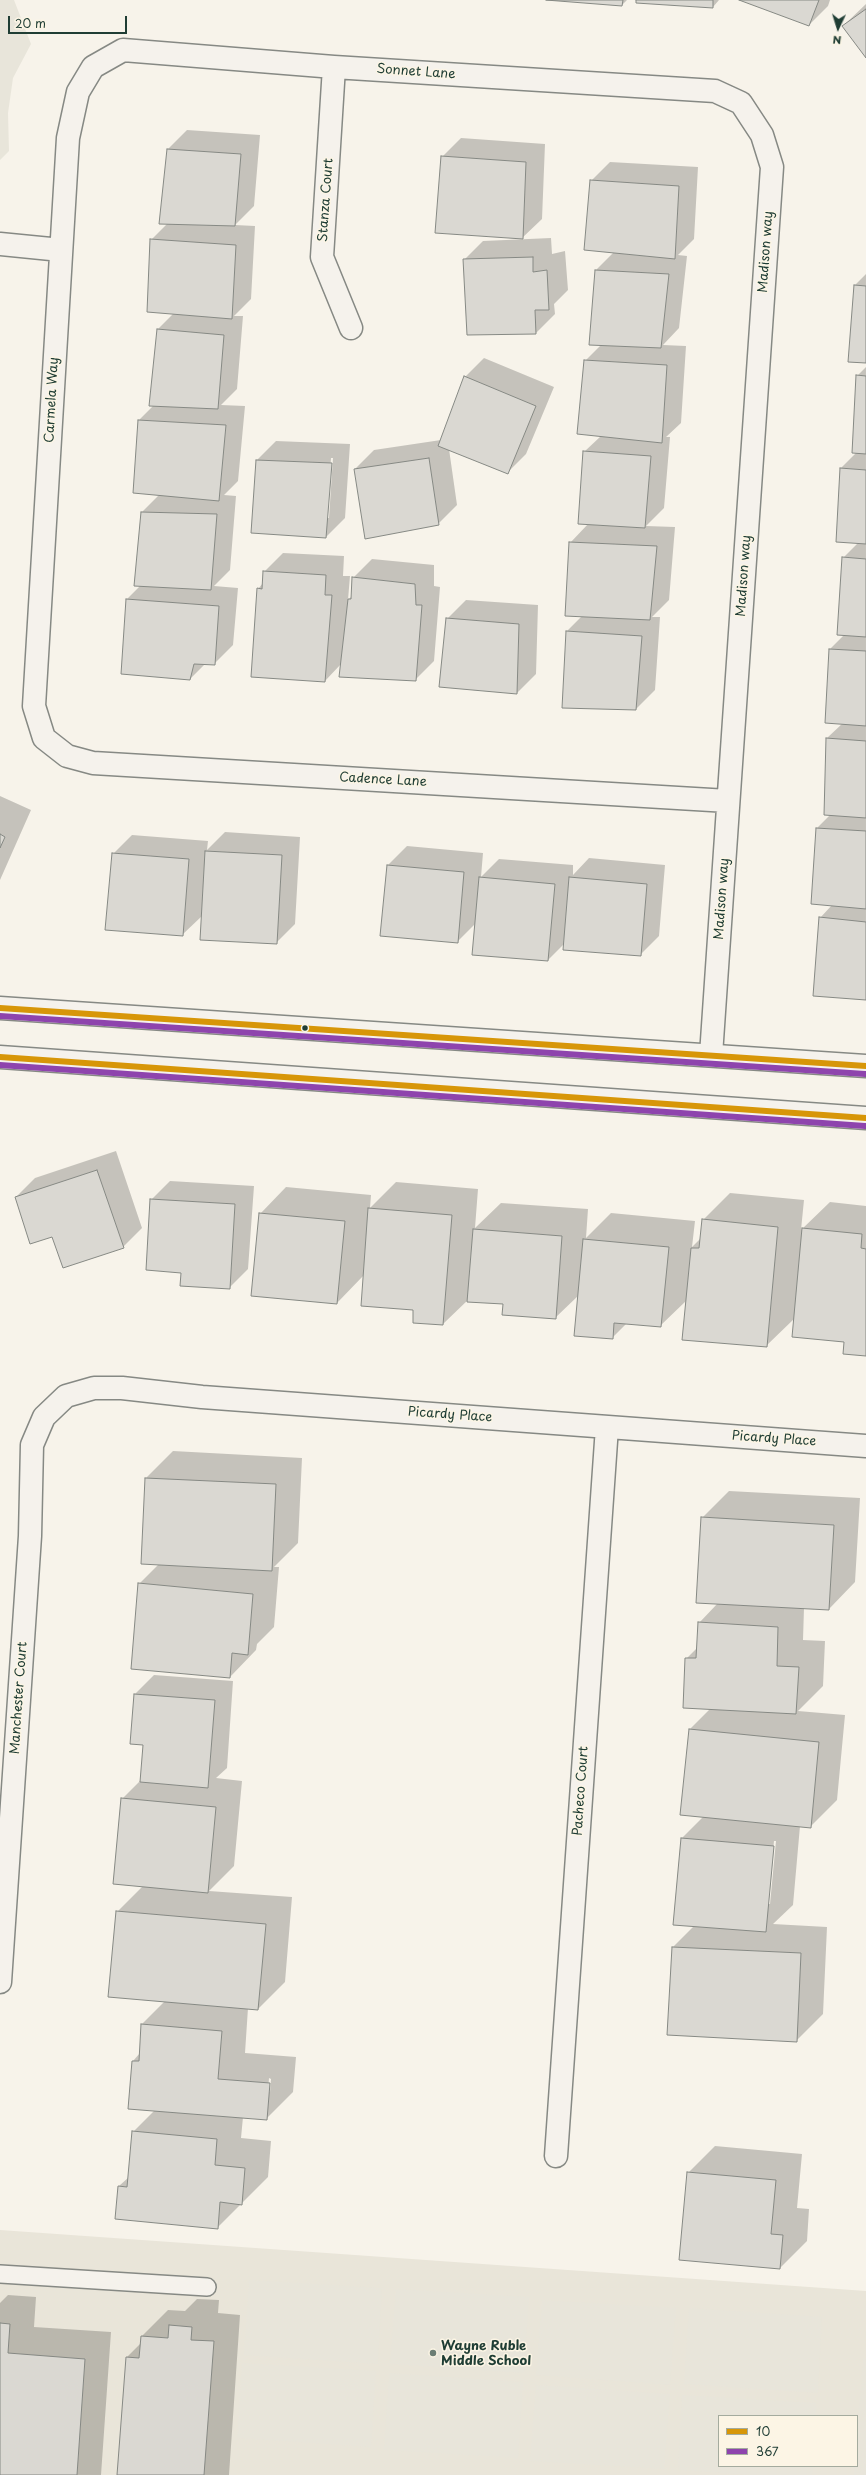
<!DOCTYPE html>
<html>
<head>
<meta charset="utf-8">
<style>
  body { margin:0 }
  #map { position:relative; width:866px; height:2475px; overflow:hidden; background:#f7f3ea; font-family:"Playpen Sans",sans-serif }
  canvas { display:block }
  .legend { position:absolute; left:718px; top:2415px; width:140px; height:52px; box-sizing:border-box; background:#fcf5e5; border:1px solid #a4ab9e; margin:0; padding:5px 7px; list-style:none; font-size:12px; color:#1f3d34 }
  .legend li { display:flex; align-items:center; gap:8px; height:20px }
  .legend b { width:20px; border:1px solid #a4ab9e }
  .north { position:absolute; left:818px; top:8px; width:40px; height:40px; -webkit-text-stroke:3px #fcf5e5; paint-order:stroke; rotate:184deg; font-size:11px; font-weight:700; line-height:16px; text-align:center; color:#1f3d34 }
  .north::after { content:''; display:block; margin:auto; width:14px; height:18px; background:#1f3d34; clip-path:polygon(50% 0,100% 100%,50% 72%,0 100%) }
  .scale { position:absolute; left:8px; top:16px; width:119px; height:18px; box-sizing:border-box; border:2px solid #1f3d34; border-top:0; padding-left:5px; font-size:12px; line-height:14px; white-space:nowrap; color:#1f3d34; -webkit-text-stroke:3px #fcf5e5; paint-order:stroke }
</style>
</head>
<body>
<div id="map">
<canvas width="866" height="2475"></canvas>
<ul class="legend">
<li><b style="height:5px;background:#d79608"></b>10</li>
<li><b style="height:5px;background:#8e44ad"></b>367</li>
</ul>
<div class="north">N</div>
<div class="scale">20 m</div>
</div>
<script>
const context = document.querySelector('canvas').getContext('2d');
context.lineJoin = 'round';
function fillPath(path, color) {
  context.fillStyle = color;
  context.fill(path, 'evenodd');
}
function poly(rows) {
  const path = new Path2D();
  for (const r of rows) {
    path.moveTo(r[0], r[1]);
    for (let i = 2; i < r.length; i += 2) path.lineTo(r[i], r[i + 1]);
  }
  return path;
}
function stroke(path, color, width, dash) {
  context.strokeStyle = color;
  context.lineWidth = width;
  context.lineCap = dash ? 'butt' : 'round';
  context.setLineDash(dash || []);
  context.stroke(path);
}
function drawText(font, color, halo, rows, align = 'center') {
  context.font = font + ' "Playpen Sans",sans-serif';
  context.lineWidth = 3;
  context.setLineDash([]);
  context.textBaseline = 'middle';
  context.strokeStyle = halo;
  context.fillStyle = color;
  for (const [text, x, y, turn = 0] of rows) {
    context.save();
    context.translate(x, y);
    context.rotate((+turn || 0) * Math.PI / 180);
    context.textAlign = isNaN(turn) ? turn : align;
    if (halo) context.strokeText(text, 0, 0);
    context.fillText(text, 0, 0);
    context.restore();
  }
}
const built = poly([
  [0,2230,866,2291,866,2475,0,2475],
  [719,2416,857,2416,857,2466,719,2466]
]);
const green = poly([
  [0,0,14,0,31,44,13,78,8,113,9,151,0,160],
  [249,2280,382,2288,378,2364,244,2355],
  [396,2289,529,2297,524,2373,390,2364],
  [542,2300,676,2308,670,2385,536,2375],
  [689,2308,822,2317,818,2393,684,2384],
  [863,2359,866,2359,866,2475,854,2475,854,2466,857,2466,857,2433],
  [242,2363,376,2371,371,2447,237,2438],
  [389,2373,523,2382,518,2458,384,2450],
  [536,2385,670,2394,664,2469,530,2461],
  [682,2395,816,2403,816,2416,719,2416,719,2466,813,2466,812,2475,750,2475,678,2470]
]);
const shadow = poly([
  [547,0,627,0,622,5],
  [637,0,719,0,713,7],
  [741,0,830,0,828,6,809,25],
  [866,4,866,57,843,26],
  [187,130,260,135,254,206,235,225,255,226,251,299,234,316,243,316,237,389,221,405,245,406,238,481,224,495,236,496,230,570,214,586,238,588,233,645,214,664,205,664,190,679,123,673,127,599,141,585,142,512,160,494,134,492,139,420,154,405,158,329,174,313,151,240,168,223,160,223,168,149],
  [461,138,545,144,542,219,521,239,442,157],
  [610,162,698,167,694,239,678,255,687,256,679,328,663,345,686,346,681,423,666,437,670,437,664,508,646,526,675,527,669,600,652,617,660,617,655,690,636,709,563,707,567,631,582,616,570,543,589,523,584,452,601,436,585,361,601,345,596,270,614,252,591,181],
  [551,238,552,254,565,251,568,290,554,304,555,314,536,333,464,260,483,241],
  [866,274,866,362,854,286],
  [484,358,554,387,526,454,507,473,449,449,457,505,438,524,355,469,374,450,441,440,465,377],
  [866,367,866,999,820,918,832,905,817,828,831,814,827,738,843,723,830,649,845,634,843,558,859,542,841,468,857,452,857,376],
  [276,441,350,444,345,518,326,537,252,532,257,460],
  [331,458,333,458,329,518,327,518],
  [283,553,344,556,343,576,350,576,348,600,352,596,353,578,372,559,434,565,434,586,440,587,434,661,415,680,341,664,325,681,258,589,263,583,264,572],
  [466,600,538,605,536,674,517,693,447,619],
  [0,796,31,810,0,880],
  [225,832,300,837,295,924,276,943,202,916,182,935,113,854,132,835,208,841,207,850],
  [407,846,483,853,481,877,499,859,573,865,573,875,589,858,665,865,659,936,640,955,564,944,548,960,476,923,457,942,388,865],
  [116,1151,142,1228,123,1247,53,1236,16,1197,35,1178],
  [170,1181,254,1186,248,1269,229,1288,182,1272,151,1200],
  [396,1182,478,1189,475,1228,501,1203,588,1209,586,1238,611,1213,695,1221,692,1247,701,1238,703,1220,730,1193,804,1200,801,1230,830,1202,866,1206,866,1355,845,1341,795,1318,766,1346,687,1300,660,1326,627,1323,612,1338,579,1295,555,1318,504,1304,469,1299,443,1324,415,1309,364,1275,337,1303,260,1214,286,1187,371,1195,370,1208],
  [173,1451,302,1458,298,1543,274,1567,279,1567,274,1627,257,1644,256,1650,230,1677,139,1584,159,1564,146,1478],
  [729,1491,860,1498,855,1582,829,1609,804,1608,803,1640,825,1641,823,1686,798,1711,845,1715,837,1800,810,1827,800,1826,793,1905,773,1924,827,1927,823,2014,796,2041,673,1947,695,1925,682,1838,704,1816,690,1729,711,1708,686,1659,698,1647,699,1623,718,1603,702,1518],
  [774,1841,776,1841,770,1904,768,1904],
  [154,1675,233,1681,227,1768,216,1778,242,1781,234,1866,209,1891,292,1897,285,1982,258,2009,248,2008,245,2053,296,2057,293,2092,266,2119,243,2117,241,2138,271,2141,268,2177,217,2228,119,2186,129,2177,133,2132,155,2110,133,2061,140,2053,142,2024,165,2001,117,1912,143,1886,122,1799,142,1779,144,1744,135,1694],
  [269,2078,271,2079,270,2092,268,2092],
  [715,2146,802,2154,797,2208,809,2209,807,2241,780,2268,688,2173],
  [8,2295,36,2297,34,2327,111,2332,101,2475,0,2475,0,2303],
  [197,2299,219,2300,218,2313,240,2315,229,2475,118,2475,127,2357,141,2343,141,2337,168,2310,185,2311]
]);
const building = poly([
  [546,0,623,0,622,6,546,0],
  [636,0,713,0,713,8,636,3,636,0],
  [739,0,819,0,809,26,739,0],
  [866,9,866,58,842,26,866,9],
  [167,149,241,154,235,226,159,224,167,149],
  [441,156,526,162,523,239,435,233,441,156],
  [590,180,679,186,675,259,584,250,590,180],
  [150,239,236,245,232,319,147,312,150,239],
  [533,257,533,272,547,270,549,310,535,310,536,334,467,335,463,259,533,257],
  [595,270,669,274,661,348,589,345,595,270],
  [854,285,866,286,866,363,848,362,854,285],
  [157,329,224,335,218,409,149,406,157,329],
  [584,360,667,365,662,443,577,434,584,360],
  [856,375,866,376,866,454,852,453,856,375],
  [464,376,536,406,508,474,438,446,464,376],
  [138,420,226,425,219,501,133,493,138,420],
  [583,451,651,456,645,528,578,524,583,451],
  [429,458,439,525,365,539,354,469,429,458],
  [256,460,332,463,326,538,251,533,256,460],
  [840,468,866,470,866,544,836,542,840,468],
  [141,512,217,514,211,590,134,586,141,512],
  [569,542,657,546,650,620,565,616,569,542],
  [842,557,866,559,866,637,837,635,842,557],
  [263,571,326,575,325,595,332,595,325,682,251,677,257,588,262,589,263,571],
  [352,577,415,584,416,605,422,605,416,681,339,677,348,599,351,599,352,577],
  [126,599,219,606,215,665,194,664,190,680,121,674,126,599],
  [446,618,519,624,517,694,439,687,446,618],
  [566,631,642,636,636,710,562,708,566,631],
  [829,649,866,651,866,726,825,723,829,649],
  [826,738,866,741,866,818,824,815,826,738],
  [816,828,866,831,866,909,811,904,816,828],
  [0,834,5,837,0,848,0,834],
  [205,851,282,855,277,944,200,940,205,851],
  [112,853,189,859,183,936,105,930,112,853],
  [387,865,464,872,458,943,380,936,387,865],
  [479,877,555,884,548,961,472,955,479,877],
  [569,877,647,884,641,956,563,950,569,877],
  [819,917,866,922,866,1000,813,996,819,917],
  [97,1170,124,1248,63,1268,52,1237,30,1244,15,1197,97,1170],
  [150,1199,235,1204,230,1289,180,1286,181,1273,146,1270,150,1199],
  [368,1208,452,1215,443,1325,413,1323,413,1310,361,1306,368,1208],
  [259,1213,345,1221,337,1304,251,1296,259,1213],
  [702,1219,778,1227,767,1347,682,1340,691,1248,699,1248,702,1219],
  [802,1228,862,1234,861,1248,866,1249,866,1356,843,1354,844,1342,792,1337,802,1228],
  [473,1229,562,1236,556,1319,502,1315,503,1304,467,1302,473,1229],
  [583,1239,669,1247,661,1327,614,1323,613,1339,574,1336,583,1239],
  [145,1478,276,1484,272,1571,141,1564,145,1478],
  [701,1517,834,1525,829,1610,696,1603,701,1517],
  [138,1583,253,1594,248,1655,232,1653,230,1678,131,1669,138,1583],
  [698,1622,778,1627,777,1666,799,1667,796,1714,683,1708,685,1658,696,1658,698,1622],
  [134,1694,215,1700,208,1788,140,1782,143,1745,130,1744,134,1694],
  [689,1729,819,1742,811,1828,680,1815,689,1729],
  [121,1798,216,1807,208,1893,113,1884,121,1798],
  [681,1838,774,1846,766,1932,673,1925,681,1838],
  [116,1911,266,1924,258,2010,108,1997,116,1911],
  [672,1947,801,1953,797,2042,667,2035,672,1947],
  [141,2024,222,2031,218,2079,270,2083,267,2120,128,2109,132,2061,139,2061,141,2024],
  [132,2131,217,2139,215,2165,245,2168,242,2205,220,2202,218,2229,115,2219,118,2186,127,2187,132,2131],
  [687,2172,776,2180,771,2234,783,2235,780,2269,679,2260,687,2172],
  [0,2323,10,2324,8,2353,85,2359,77,2475,0,2475,0,2323],
  [169,2325,192,2327,191,2340,214,2341,204,2475,117,2475,126,2357,139,2358,141,2336,168,2338,169,2325]
]);
const service = poly([
  [0,2274,207,2287]
]);
const minor = poly([
  [334,67,322,257,351,328],
  [0,244,61,250],
  [711,1055,772,167,762,135,741,103,715,91,334,67,123,50,93,67,78,92,68,138,34,706,44,738,67,756,93,763,728,801],
  [0,1982,30,1536,32,1445,44,1417,66,1396,94,1388,122,1388,202,1397,866,1446],
  [556,2156,607,1427]
]);
const tertiary = poly([
  [0,1008,866,1066],
  [0,1057,866,1118]
]);
const bus1 = poly([
  [0,1008,866,1066],
  [0,1057,866,1118]
]);
const bus2 = poly([
  [0,1016,865,1074],
  [0,1065,865,1126]
]);
const markers = [
  [305,1028,3.5,"#1f3d34"],
  [433,2353,4,"#6b7d74"]
];
const streetNames = [
  ["Sonnet Lane",416,72,4],
  ["Stanza Court",326,200,-86],
  ["Madison way",766,252,-86],
  ["Carmela Way",52,400,-87],
  ["Madison way",744,576,-86],
  ["Cadence Lane",383,780,3],
  ["Madison way",722,899,-86],
  ["Picardy Place",450,1415,4],
  ["Picardy Place",774,1439,4],
  ["Manchester Court",19,1698,-86],
  ["Pacheco Court",581,1791,-86]
];
const poiNames = [
  ["Wayne Ruble",441,2346],
  ["Middle School",441,2361]
];
fillPath(built, '#e9e5d9');
fillPath(green, '#e8e5da');
fillPath(shadow, '#0003');
fillPath(building, '#dad8d2');
stroke(building, '#868984', 1);
stroke(service, '#868984', 20);
stroke(minor, '#868984', 25);
stroke(tertiary, '#868984', 25);
stroke(service, '#f5f2ec', 17);
stroke(minor, '#f5f2ec', 22);
stroke(tertiary, '#f5f2ec', 22);
stroke(bus1, '#d79608', 6);
stroke(bus2, '#8e44ad', 6);
for (const [x, y, r, color] of markers) {
  const dot = new Path2D();
  dot.arc(x, y, r, 0, 2 * Math.PI);
  context.fillStyle = color;
  context.fill(dot);
  stroke(dot, '#fcf5e5', 1.5);
}
drawText('13px', '#1f3d34', '#fcf5e5', streetNames);
drawText('bold 13px', '#1f3d34', '#fcf5e5', poiNames, 'left');
</script>
</body>
</html>
